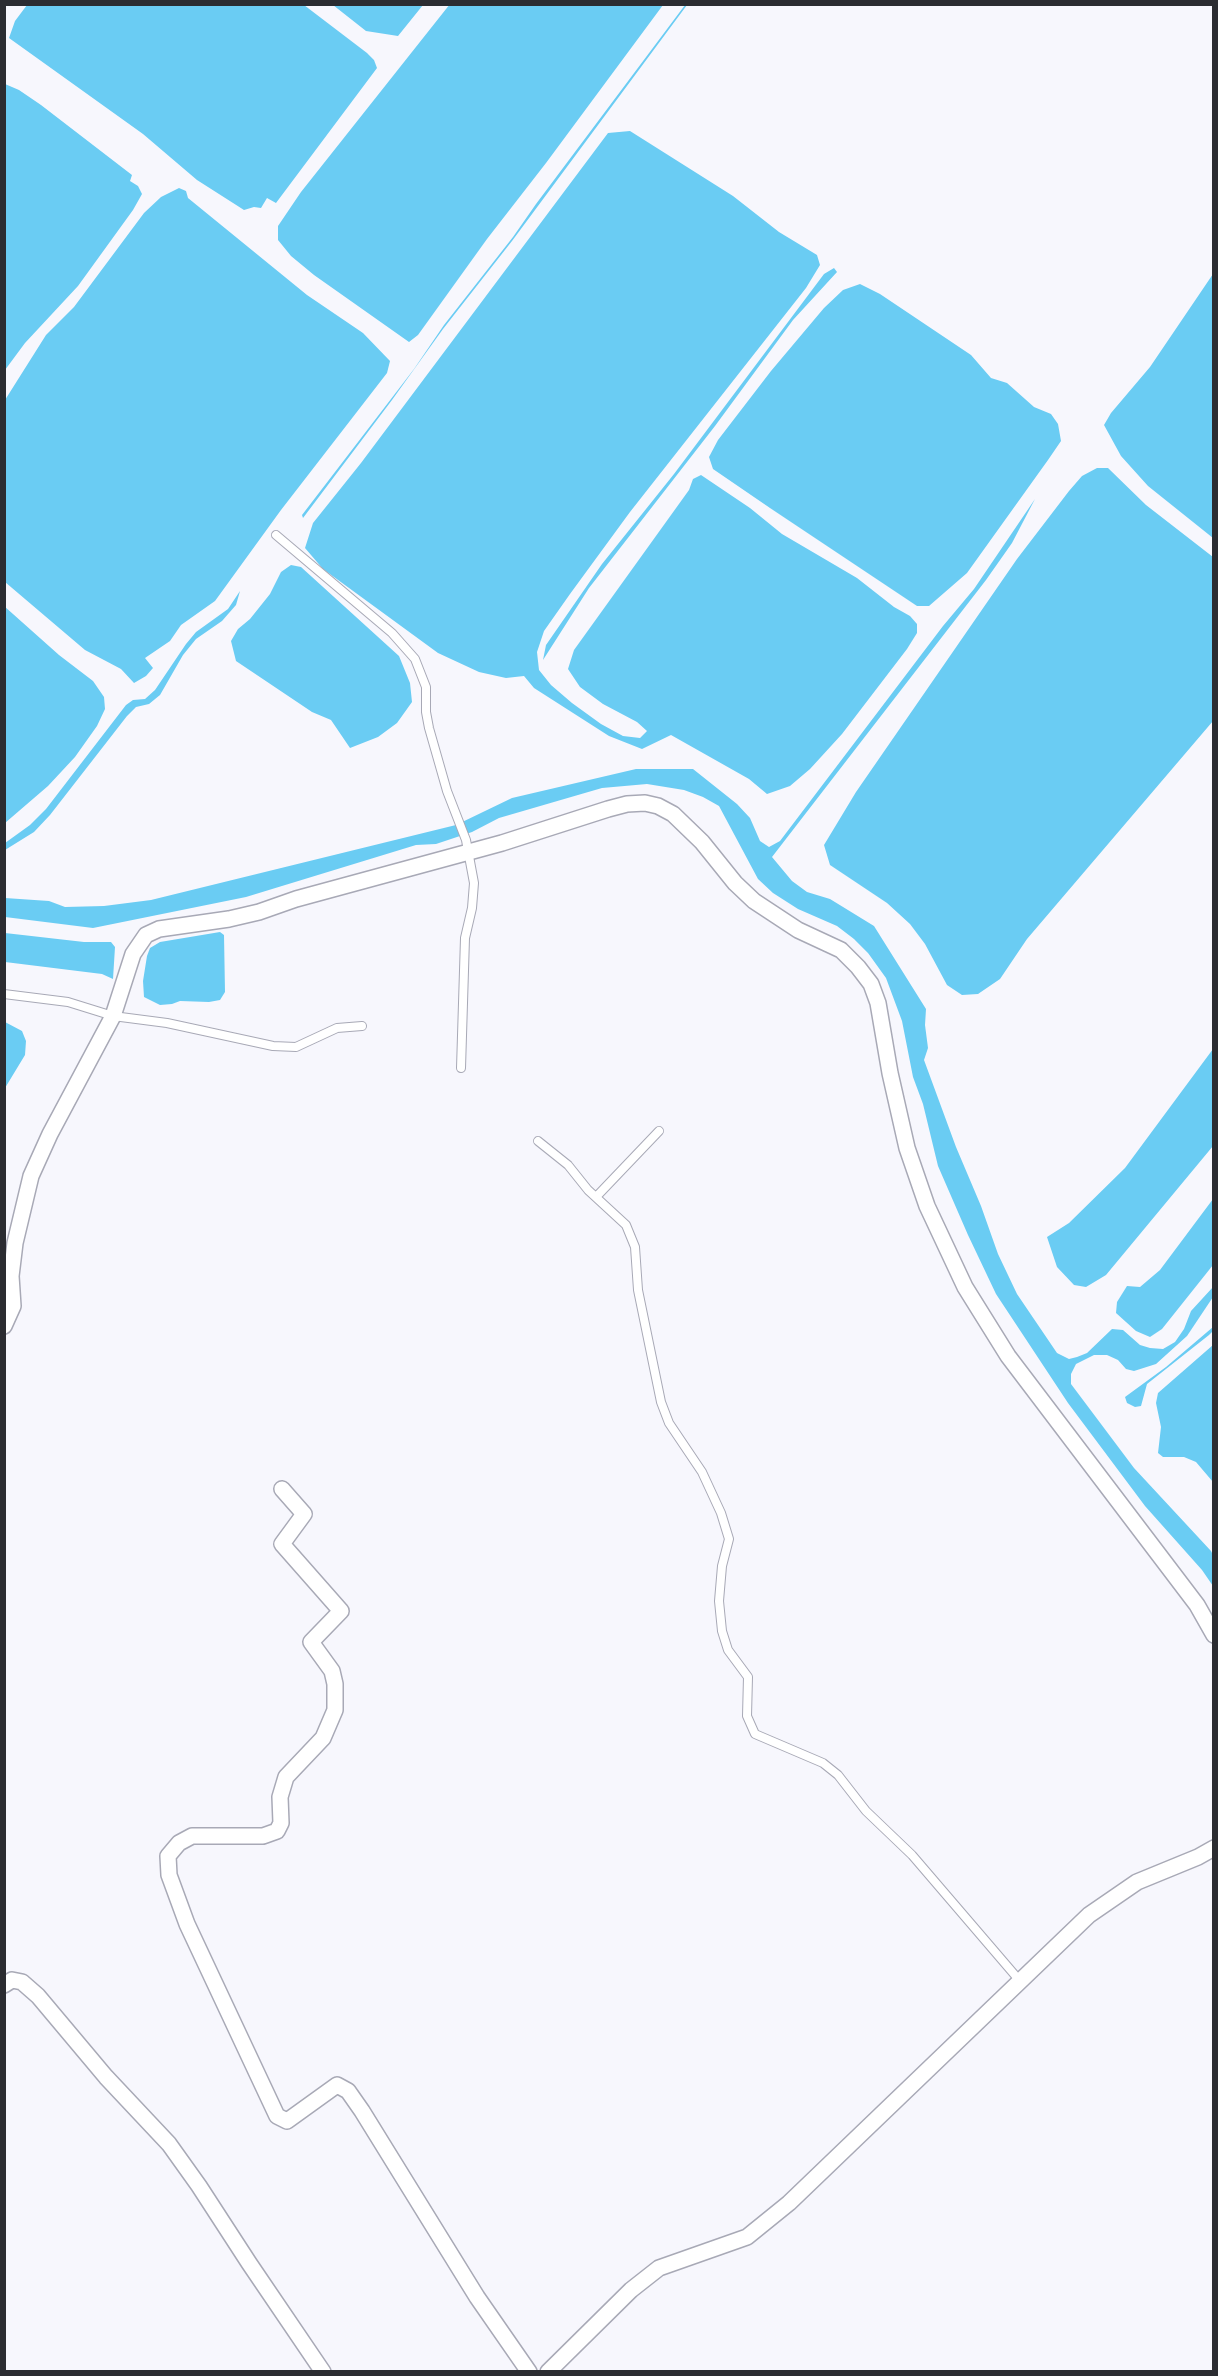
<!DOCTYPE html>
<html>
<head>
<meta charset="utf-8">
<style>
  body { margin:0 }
  #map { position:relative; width:1218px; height:2376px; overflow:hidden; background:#f7f7fd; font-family:Figtree,sans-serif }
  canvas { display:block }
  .frame { position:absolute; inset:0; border:6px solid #2b2c31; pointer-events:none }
</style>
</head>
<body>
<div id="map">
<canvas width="1218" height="2376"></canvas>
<div class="frame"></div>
</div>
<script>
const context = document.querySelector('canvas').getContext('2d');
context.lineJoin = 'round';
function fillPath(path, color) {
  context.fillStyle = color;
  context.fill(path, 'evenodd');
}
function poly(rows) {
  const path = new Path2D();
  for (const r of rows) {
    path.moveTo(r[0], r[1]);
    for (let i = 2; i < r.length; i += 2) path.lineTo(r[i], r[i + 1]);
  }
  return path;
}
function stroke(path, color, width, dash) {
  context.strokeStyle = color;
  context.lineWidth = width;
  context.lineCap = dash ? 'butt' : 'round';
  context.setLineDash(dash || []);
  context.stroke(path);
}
const water = poly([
  [450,4,663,5,546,163,487,239,418,335,409,342,314,275,291,256,278,240,278,226,301,192],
  [27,5,304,5,367,53,374,60,377,68,276,203,267,198,261,208,254,207,244,210,197,180,143,134,9,38,15,21],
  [333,5,423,5,398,36,366,31],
  [685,5,687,5,512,241,443,329,392,400,303,518,302,515,414,369,444,325,513,237,536,204],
  [5,84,19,90,41,105,132,175,130,181,138,186,142,194,133,210,78,286,25,343,5,370],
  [630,131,733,196,779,232,817,255,820,265,806,288,630,512,570,594,544,631,537,652,539,670,551,685,572,703,601,724,623,736,640,738,647,731,637,722,603,704,580,687,568,669,574,650,689,490,693,479,701,475,750,508,782,534,857,578,894,607,910,616,917,624,917,633,907,649,842,734,810,769,790,786,767,794,749,779,671,735,642,749,609,736,534,688,524,676,506,678,479,672,438,653,323,569,305,548,313,523,361,463,608,133],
  [179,188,186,191,188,198,307,295,363,333,390,361,387,373,281,510,215,601,181,625,170,641,145,658,153,668,146,676,134,683,121,669,85,650,5,582,5,400,46,335,74,307,144,213,161,197],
  [834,268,837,272,793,320,715,426,589,588,543,660,546,645,602,564,674,474,824,274],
  [1213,274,1213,538,1148,486,1121,456,1104,425,1111,413,1150,367],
  [860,284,880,294,971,355,991,378,1007,383,1034,407,1051,414,1058,424,1061,441,1048,460,967,573,929,606,917,606,770,508,713,469,709,457,718,440,771,371,824,308,843,290],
  [1097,468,1108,468,1146,505,1213,557,1213,721,1027,939,1000,979,978,994,962,995,947,985,925,944,910,924,887,903,830,865,824,845,856,792,1017,559,1069,491,1082,476],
  [1035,499,1012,543,986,580,772,857,792,881,807,892,830,899,874,926,926,1009,925,1025,928,1048,924,1060,956,1147,981,1206,998,1254,1017,1294,1057,1353,1069,1359,1077,1357,1087,1353,1112,1329,1123,1330,1140,1345,1150,1348,1163,1349,1175,1342,1184,1329,1191,1311,1213,1287,1213,1297,1187,1336,1156,1364,1134,1371,1126,1369,1118,1360,1107,1355,1094,1355,1076,1364,1071,1374,1071,1384,1134,1468,1211,1551,1213,1555,1213,1586,1202,1570,1145,1506,1068,1403,996,1294,968,1235,938,1166,923,1104,913,1077,902,1021,886,978,868,953,854,939,837,926,798,909,773,893,758,879,719,806,703,797,684,790,647,784,602,788,499,818,472,832,436,844,416,845,246,897,93,928,5,917,5,898,49,901,65,907,104,906,151,900,456,825,512,798,636,769,693,769,737,804,750,818,760,841,769,847,780,841,943,626,974,589],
  [291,565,301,567,399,656,410,683,412,702,397,723,378,737,350,748,331,720,312,712,236,661,231,641,238,629,250,619,270,594,281,572],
  [240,591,236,605,222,621,196,639,183,655,160,695,149,704,136,707,127,716,50,815,34,832,5,850,5,843,30,825,46,809,126,705,133,700,145,699,155,690,186,644,196,632,228,609],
  [4,606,59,655,93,681,104,697,105,709,97,726,75,757,48,786,5,823],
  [220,932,224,935,225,992,220,1000,209,1002,180,1001,172,1004,160,1005,144,997,143,981,147,956,150,948,160,942],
  [5,933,84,942,111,942,115,947,113,979,102,974,5,962],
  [5,1022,22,1031,26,1041,25,1055,5,1088],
  [1213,1049,1213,1146,1106,1275,1086,1287,1074,1285,1057,1267,1047,1237,1069,1223,1125,1168],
  [1213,1199,1213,1265,1162,1329,1150,1337,1136,1331,1116,1313,1117,1302,1127,1286,1140,1287,1160,1270],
  [1213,1327,1213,1331,1209,1335,1147,1384,1141,1406,1135,1407,1127,1403,1125,1397,1166,1367],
  [1213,1345,1213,1482,1196,1462,1184,1457,1163,1457,1158,1453,1161,1427,1156,1403,1158,1393]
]);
const lane = poly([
  [276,535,392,633,415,659,426,687,426,712,429,728,447,791,466,840,474,883,472,908,465,938,461,1068],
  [4,994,68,1002,113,1016,167,1023,273,1046,296,1047,337,1028,362,1026],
  [538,1141,568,1165,588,1190,626,1225,635,1247,638,1290,661,1402,669,1423,702,1472,721,1513,729,1539,722,1566,719,1601,722,1631,728,1650,748,1677,747,1716,755,1734,823,1763,838,1775,866,1811,912,1855,1020,1981],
  [596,1197,659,1131]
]);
const street = poly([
  [4,1326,13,1306,11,1276,15,1243,31,1176,50,1134,113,1016,133,954,146,935,159,929,229,919,259,912,296,899,502,843,608,809,627,804,645,803,658,806,673,814,702,842,735,883,754,901,798,930,841,950,858,967,871,984,878,1003,890,1073,907,1148,927,1206,965,1287,1008,1356,1197,1605,1214,1635],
  [282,1489,304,1514,282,1544,341,1611,311,1642,332,1671,335,1684,335,1710,323,1738,286,1777,280,1797,281,1823,277,1831,263,1836,192,1836,179,1843,168,1856,169,1875,187,1924,277,2116,287,2121,337,2085,348,2091,362,2111,477,2297,529,2372],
  [4,1985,12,1980,22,1982,38,1996,106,2077,169,2144,199,2186,249,2263,323,2372],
  [548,2372,631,2290,659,2268,747,2237,789,2203,1089,1915,1137,1882,1198,1857,1214,1848]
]);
fillPath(water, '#6accf3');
stroke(lane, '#a8a9b6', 10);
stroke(street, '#a8a9b6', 18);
stroke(lane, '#fff', 8);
stroke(street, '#fff', 15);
</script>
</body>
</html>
